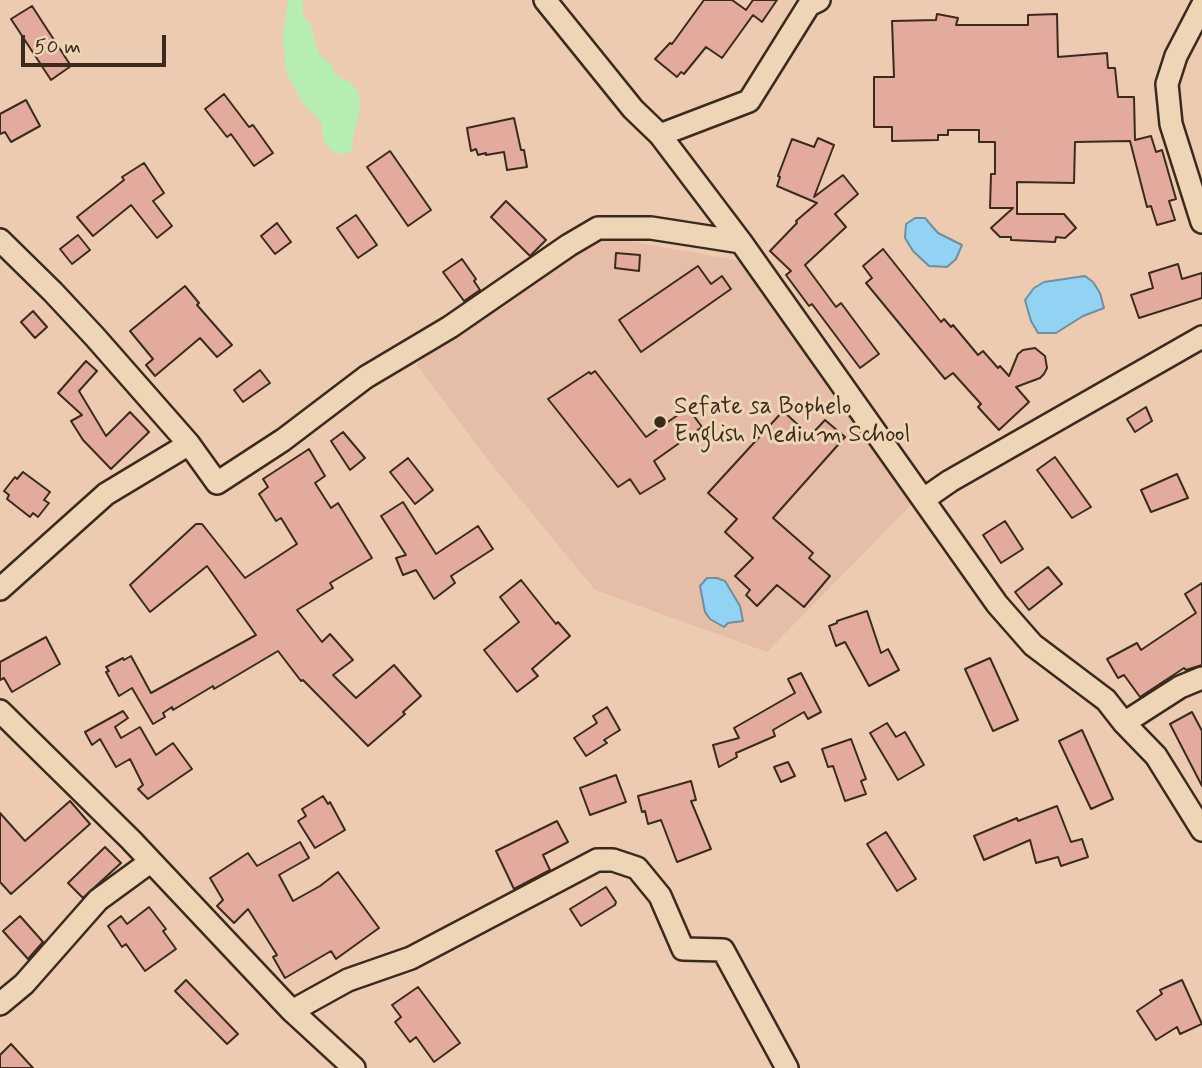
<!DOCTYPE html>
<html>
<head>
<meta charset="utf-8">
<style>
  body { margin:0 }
  #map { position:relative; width:1202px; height:1068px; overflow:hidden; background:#edcbb0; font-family:Mynerve,sans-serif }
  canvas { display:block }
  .scale { position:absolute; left:21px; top:35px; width:145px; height:32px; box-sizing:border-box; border:4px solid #3b2a1e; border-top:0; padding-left:9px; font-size:21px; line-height:24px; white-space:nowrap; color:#3b2a1e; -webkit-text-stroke:5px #edd5b5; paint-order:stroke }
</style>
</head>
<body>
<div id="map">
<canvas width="1202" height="1068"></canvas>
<div class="scale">50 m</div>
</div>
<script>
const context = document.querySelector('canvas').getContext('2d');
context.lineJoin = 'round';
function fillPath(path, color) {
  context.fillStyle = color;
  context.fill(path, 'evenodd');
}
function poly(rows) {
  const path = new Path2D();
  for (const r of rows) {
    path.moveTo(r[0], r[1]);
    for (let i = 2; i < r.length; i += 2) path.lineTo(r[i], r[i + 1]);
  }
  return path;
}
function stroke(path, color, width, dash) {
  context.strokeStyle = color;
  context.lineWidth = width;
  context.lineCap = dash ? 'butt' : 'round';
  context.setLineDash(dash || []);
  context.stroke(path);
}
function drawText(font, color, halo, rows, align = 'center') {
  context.font = font + ' Mynerve,sans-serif';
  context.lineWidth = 6;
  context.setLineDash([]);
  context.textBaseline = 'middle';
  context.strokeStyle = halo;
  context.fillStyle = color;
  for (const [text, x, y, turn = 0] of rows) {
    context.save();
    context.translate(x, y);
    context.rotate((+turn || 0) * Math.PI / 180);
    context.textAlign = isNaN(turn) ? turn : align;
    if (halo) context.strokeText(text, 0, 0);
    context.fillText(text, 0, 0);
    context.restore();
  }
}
const built = poly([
  [600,236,747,262,914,502,767,652,595,590,493,466,416,364]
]);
const green = poly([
  [288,0,300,0,303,2,303,16,311,25,318,53,332,65,335,74,354,85,360,97,359,114,353,135,353,150,343,155,332,151,323,139,322,124,303,103,286,72,283,39]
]);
const water = poly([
  [915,218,925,218,938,233,962,245,956,259,947,267,929,266,913,251,905,238,906,224,915,218],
  [1085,276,1093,282,1100,293,1104,308,1083,316,1056,333,1038,333,1031,321,1025,300,1034,288,1044,282,1085,276],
  [707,578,717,578,725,581,740,606,743,621,728,623,724,627,710,619,705,612,700,586,707,578]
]);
const building = poly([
  [704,0,732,0,746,10,753,0,777,0,762,22,753,15,722,58,706,47,684,74,681,72,677,77,655,59,670,43,672,44,704,0],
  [32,6,71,66,51,80,11,19,32,6],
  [937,14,958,18,956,25,1028,25,1028,15,1057,14,1058,57,1107,53,1108,68,1115,68,1118,97,1134,97,1135,140,1151,136,1156,152,1162,150,1176,199,1169,201,1175,220,1157,225,1151,206,1147,207,1130,141,1075,142,1074,183,1017,182,1017,214,1064,214,1076,228,1065,238,1056,237,1055,242,1011,240,1011,237,1000,237,991,228,1013,208,990,208,991,174,995,174,995,142,979,142,979,130,948,130,948,135,938,135,938,140,892,141,892,127,874,127,874,77,894,77,892,21,936,20,937,14],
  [224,94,249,127,253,125,273,153,254,166,231,134,227,137,205,109,224,94],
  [26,100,40,126,11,142,5,132,0,134,0,114,26,100],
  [514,118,521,150,524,150,527,167,507,170,504,152,486,155,486,153,478,155,476,149,471,151,467,128,514,118],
  [818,138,834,145,814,197,843,175,858,194,835,214,846,227,805,265,836,307,841,303,879,354,860,368,812,304,809,306,786,275,791,271,770,251,797,223,796,221,817,203,777,186,780,177,778,176,792,139,814,147,818,138],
  [390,151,431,210,408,226,367,167,390,151],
  [144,163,164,193,153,201,172,226,157,238,131,205,93,236,77,217,124,180,122,177,144,163],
  [506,201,546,240,530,256,491,217,506,201],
  [356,215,377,245,358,258,337,228,356,215],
  [277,223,291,242,275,254,261,236,277,223],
  [78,235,90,250,72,264,60,249,78,235],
  [883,249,941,322,944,319,951,327,953,325,978,355,983,351,998,368,1000,366,1009,376,1018,354,1023,350,1035,348,1045,356,1047,368,1044,374,1040,378,1016,387,1029,402,999,430,978,407,981,404,953,373,945,379,866,283,872,278,863,266,883,249],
  [616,253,640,255,639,271,615,268,616,253],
  [462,259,476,279,474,281,480,290,464,301,443,272,462,259],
  [1178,264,1182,279,1202,273,1202,298,1139,318,1131,295,1153,288,1149,273,1178,264],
  [698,266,711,284,722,276,731,289,641,352,619,320,698,266],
  [185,286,199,303,197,305,232,345,217,357,200,338,155,376,146,365,153,359,130,331,185,286],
  [33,311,47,327,35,338,21,322,33,311],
  [86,361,97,371,79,391,106,436,130,412,149,432,111,469,83,440,71,421,82,415,58,393,86,361],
  [260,370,270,383,243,402,234,390,260,370],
  [595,371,646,437,688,408,702,427,654,461,665,479,640,494,630,479,618,487,548,399,589,372,591,374,595,371],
  [1146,407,1152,421,1135,432,1127,419,1146,407],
  [783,411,810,436,825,420,845,437,773,518,813,553,809,558,830,576,804,607,777,585,757,606,746,595,750,590,735,576,753,558,725,532,737,519,708,493,783,411],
  [343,432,365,458,350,470,331,441,343,432],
  [309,449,325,476,315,483,331,508,338,503,372,558,330,583,333,588,297,610,322,642,330,634,353,660,333,675,356,698,394,665,421,696,403,712,405,714,368,746,303,680,301,681,278,651,214,689,213,686,173,710,172,707,163,713,165,717,153,724,132,688,119,696,106,672,109,671,106,667,123,658,124,660,131,656,151,693,256,635,207,566,150,612,130,585,196,524,202,524,245,578,297,544,281,518,276,521,259,494,268,487,263,479,309,449],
  [1055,457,1091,507,1072,518,1037,470,1055,457],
  [408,458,433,490,415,504,390,472,408,458],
  [23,472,50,492,44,500,49,503,38,517,33,513,30,517,7,499,9,495,4,491,15,477,17,479,23,472],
  [1177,474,1188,498,1151,512,1141,490,1177,474],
  [403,502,436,554,478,526,493,549,451,576,455,583,434,599,416,570,403,575,396,558,406,555,381,516,403,502],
  [1005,521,1023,549,1001,563,983,535,1005,521],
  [1048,567,1062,584,1029,610,1015,592,1048,567],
  [521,580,556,624,558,622,570,636,532,669,538,676,517,692,484,650,519,622,500,597,521,580],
  [1202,583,1202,665,1186,670,1184,668,1140,697,1124,675,1118,678,1107,659,1137,643,1141,650,1196,613,1185,594,1202,583],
  [867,611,881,653,888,649,899,670,869,686,845,642,836,646,829,626,837,623,837,621,867,611],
  [46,637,60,664,12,692,4,678,0,680,0,662,46,637],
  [990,658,1018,720,993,731,965,669,990,658],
  [801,673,821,712,808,719,804,712,773,730,775,736,736,753,737,757,719,767,713,745,739,738,734,728,795,693,788,679,801,673],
  [607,707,620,730,604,740,607,743,586,756,574,738,597,723,593,716,607,707],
  [123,711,128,718,115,727,121,738,140,727,156,755,173,743,192,769,148,799,138,789,143,785,130,759,116,767,100,739,92,745,85,732,123,711],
  [1192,712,1202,731,1202,786,1170,724,1192,712],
  [887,723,896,737,905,732,924,765,898,780,870,733,887,723],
  [1082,730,1113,799,1091,809,1059,741,1082,730],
  [851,739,866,779,861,781,866,794,845,801,833,766,828,767,822,749,851,739],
  [788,762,795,776,781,782,774,767,788,762],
  [616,775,626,802,590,815,580,788,616,775],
  [691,781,696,800,691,801,711,849,677,862,661,820,648,824,645,811,642,812,638,796,691,781],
  [323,796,328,804,330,802,345,830,315,848,298,821,306,816,302,809,323,796],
  [70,801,90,824,11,894,0,882,0,813,25,841,70,801],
  [1057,806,1071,842,1082,839,1088,857,1061,866,1058,857,1036,863,1030,840,984,860,974,836,1017,818,1018,821,1057,806],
  [557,821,568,842,543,855,550,870,514,889,496,851,557,821],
  [886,832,916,879,897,891,867,844,886,832],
  [300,842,309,858,279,875,293,901,320,886,338,872,379,928,336,959,331,951,285,978,273,957,277,955,248,909,234,923,217,906,223,900,210,878,248,853,257,866,300,842],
  [105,847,121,863,83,898,68,883,105,847],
  [606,887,616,902,615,905,581,926,570,909,606,887],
  [149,907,166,929,163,931,176,949,145,971,126,944,122,947,108,926,121,916,127,924,149,907],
  [20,916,43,942,28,959,3,931,20,916],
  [186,980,238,1034,227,1044,175,991,186,980],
  [1182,980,1202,1024,1180,1034,1177,1027,1156,1040,1137,1011,1162,994,1160,990,1182,980],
  [418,987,460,1043,434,1062,416,1037,410,1042,395,1022,401,1017,392,1005,418,987],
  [11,1044,33,1068,0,1068,0,1055,11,1044]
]);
const minor = poly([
  [545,0,633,109,660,135,741,242,997,604,1033,645,1106,700,1124,723,1156,756,1202,830],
  [1202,6,1176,56,1167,84,1171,124,1202,222],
  [660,135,749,101,809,5,819,0],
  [0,240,53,292,95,337,189,444,217,483,283,440,366,377,450,327,569,245,598,228,651,228,741,242],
  [924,499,950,481,1202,337],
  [0,589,106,494,189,444],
  [0,711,131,840,292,1011,354,1068],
  [1124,723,1180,687,1202,678],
  [0,1004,24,984,98,900,150,862],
  [292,1011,348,980,411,958,597,860,613,860,637,868,660,896,683,949,723,950,787,1068]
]);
const markers = [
  [660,422,7,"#3b2a1e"]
];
const poiNames = [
  ["Sefate sa Bophelo",674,408],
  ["English Medium School",674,436]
];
fillPath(built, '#e6bea8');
fillPath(green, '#b6eeb1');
fillPath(water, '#92d2f3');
stroke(water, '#6f8f9e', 2);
fillPath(building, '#e2ab9e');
stroke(building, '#3b2a1e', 2);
stroke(minor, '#3b2a1e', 26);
stroke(minor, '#edd5b5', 21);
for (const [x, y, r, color] of markers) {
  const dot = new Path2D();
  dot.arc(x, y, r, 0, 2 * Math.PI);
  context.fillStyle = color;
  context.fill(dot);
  stroke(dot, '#edd5b5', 2.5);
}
drawText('24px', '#3b2a1e', '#edd5b5', poiNames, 'left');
</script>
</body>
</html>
